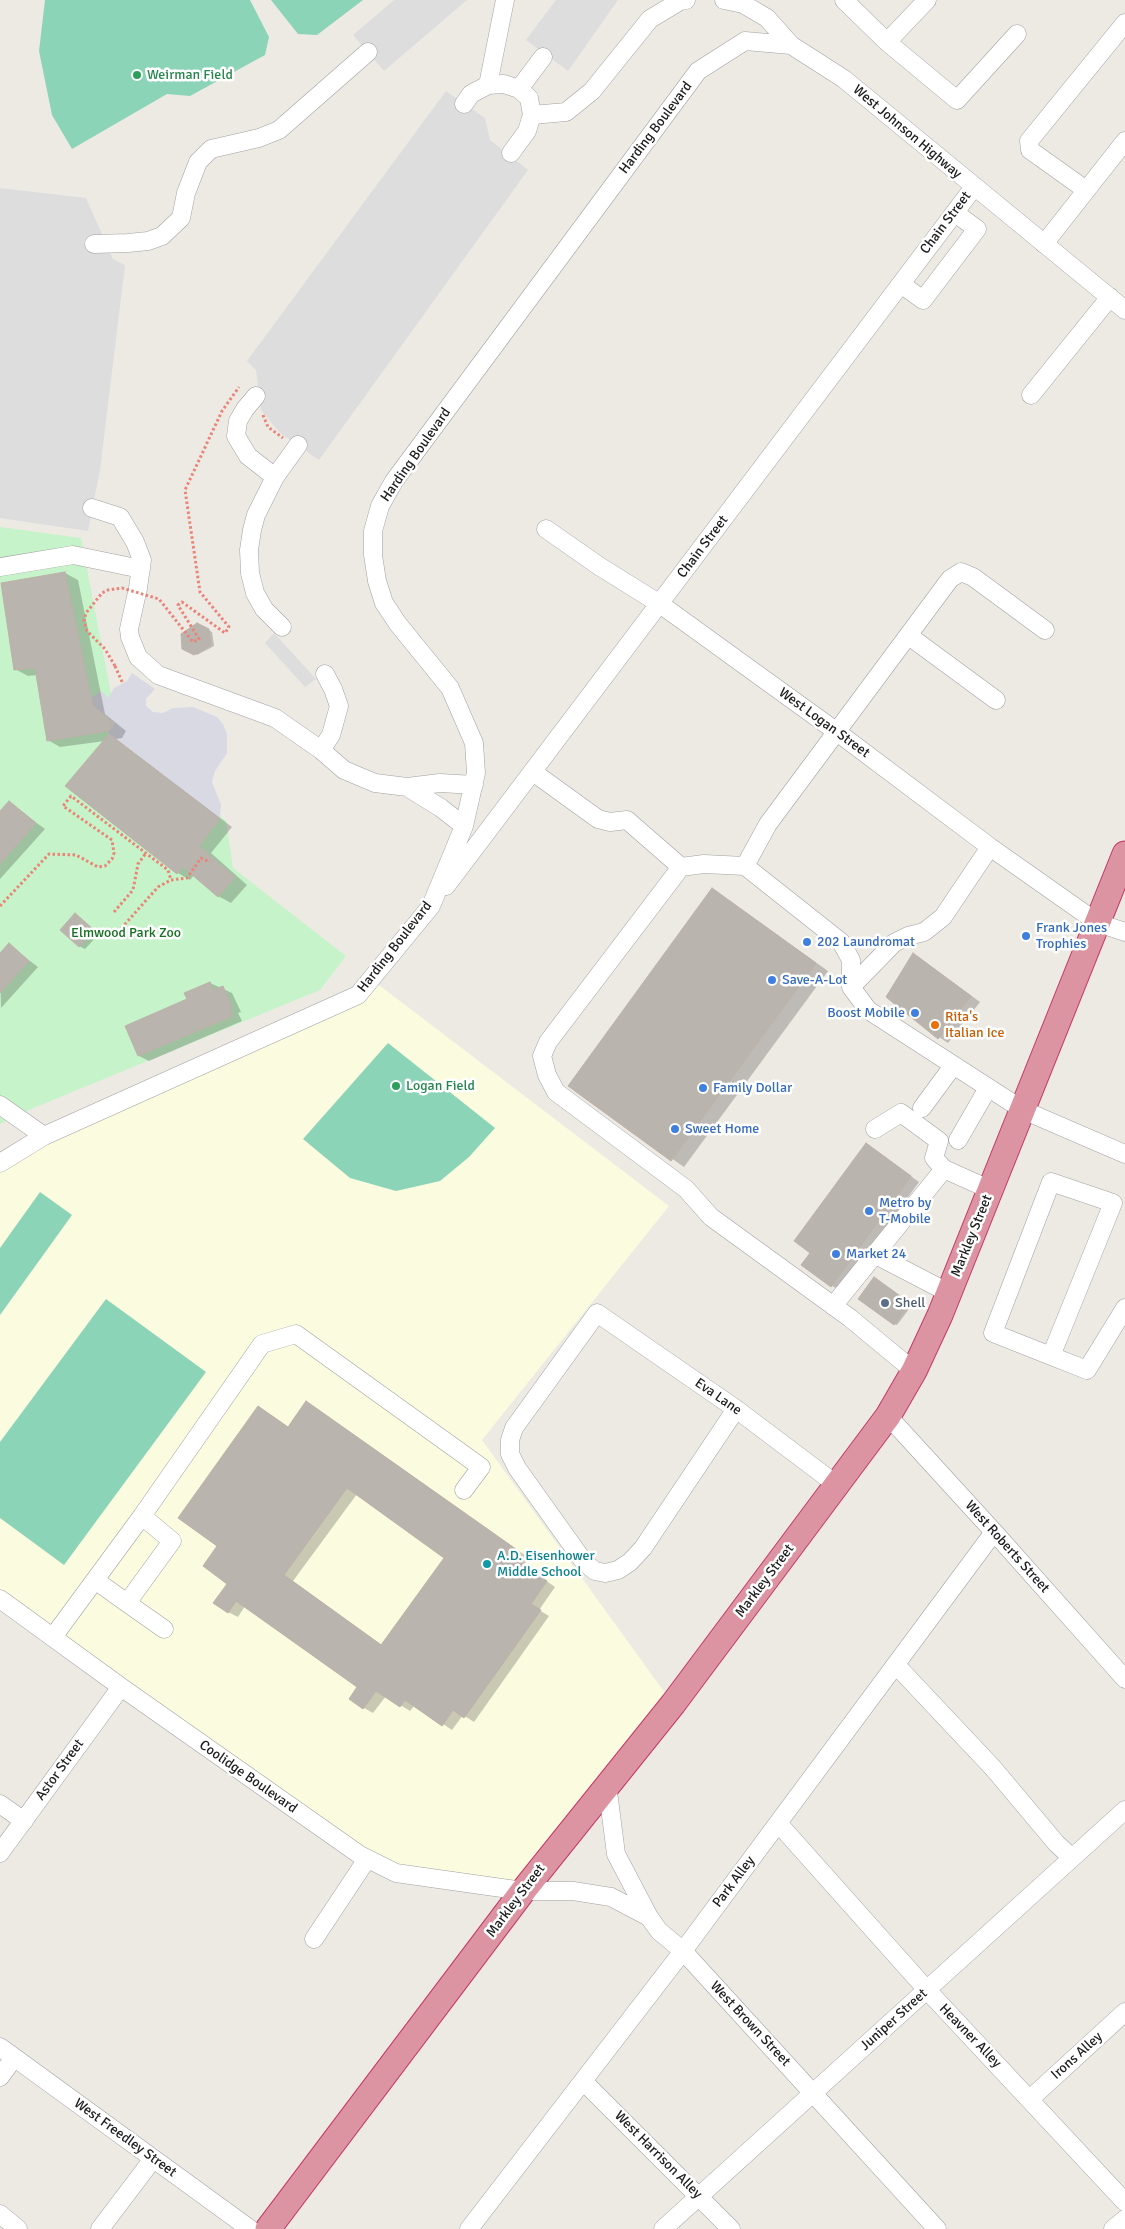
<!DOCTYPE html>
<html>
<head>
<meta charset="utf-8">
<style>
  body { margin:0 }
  canvas { display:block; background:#edeae4 }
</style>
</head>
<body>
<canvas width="1125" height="2229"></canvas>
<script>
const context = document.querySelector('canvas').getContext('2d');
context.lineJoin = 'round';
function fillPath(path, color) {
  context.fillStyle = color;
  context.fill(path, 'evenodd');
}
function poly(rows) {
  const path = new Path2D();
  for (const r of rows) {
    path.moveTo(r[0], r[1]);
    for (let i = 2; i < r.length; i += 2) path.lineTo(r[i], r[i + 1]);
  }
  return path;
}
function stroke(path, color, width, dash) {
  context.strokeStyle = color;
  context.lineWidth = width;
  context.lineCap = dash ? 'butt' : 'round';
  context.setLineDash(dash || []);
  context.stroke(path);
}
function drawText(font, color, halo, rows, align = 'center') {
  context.font = font + ' Signika,sans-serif';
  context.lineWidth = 5;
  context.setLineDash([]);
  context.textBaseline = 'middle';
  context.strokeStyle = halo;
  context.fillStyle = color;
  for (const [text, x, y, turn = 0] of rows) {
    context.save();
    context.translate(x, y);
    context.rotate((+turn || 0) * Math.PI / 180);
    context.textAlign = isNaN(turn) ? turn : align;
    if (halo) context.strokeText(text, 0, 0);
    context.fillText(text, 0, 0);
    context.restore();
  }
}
const education = poly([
  [371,979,669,1206,482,1440,673,1704,523,1891,396,1873,0,1599,0,1163]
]);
const park = poly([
  [0,527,81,538,117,725,226,821,233,868,346,956,320,990,31,1109,0,1124]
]);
const pitch = poly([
  [45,0,250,0,269,37,265,55,190,96,167,94,72,149,52,115,39,51],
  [271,0,363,0,317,35,298,34],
  [388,1043,495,1128,469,1157,440,1181,396,1191,350,1178,303,1139],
  [40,1192,72,1215,0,1315,0,1248],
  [106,1299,206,1372,64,1565,0,1518,0,1442]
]);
const parking = poly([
  [394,0,467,0,384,71,353,35],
  [556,0,618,0,568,71,526,40],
  [446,91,485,118,490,140,528,170,319,460,279,432,261,410,256,370,247,361],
  [0,188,86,198,113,259,125,265,100,470,88,531,0,518],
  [274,633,316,679,305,687,265,643]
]);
const plaza = poly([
  [132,673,155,689,146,699,146,706,153,712,163,713,173,708,193,707,217,717,223,724,227,734,227,753,215,771,212,782,221,805,220,819,108,733,114,723,93,706,91,698,102,691,108,698,114,688,127,681]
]);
const shadow = poly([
  [65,573,78,580,105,714,126,731,122,738,116,739,232,827,211,853,247,885,231,903,218,896,194,875,190,880,178,873,67,786,105,741,60,747,48,740,37,675,28,676,15,669],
  [198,625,212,632,214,646,197,655,184,648],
  [9,803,45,829,0,879,0,813],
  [713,889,828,971,684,1167,569,1086],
  [75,915,99,934,85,949,79,946],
  [9,945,38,967,1,1008,0,955],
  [922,960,980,1002,948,1043,939,1037],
  [210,983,232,993,241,1012,238,1013,242,1021,149,1061,139,1056,127,1026,188,1000],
  [875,1150,919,1182,840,1291,831,1285],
  [877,1280,912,1305,897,1325,894,1324],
  [258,1407,289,1428,316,1408,529,1558,524,1565,555,1587,539,1610,549,1616,474,1722,463,1715,452,1730,415,1705,410,1711,386,1696,373,1713,364,1708,359,1686,245,1606,238,1617,228,1612,229,1583,219,1546],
  [357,1494,446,1558,382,1645,293,1581]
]);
const building = poly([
  [65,572,93,706,114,723,109,731,47,741,35,668,14,670,1,583,65,572],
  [197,623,209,629,211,645,194,655,182,649,181,634,197,623],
  [109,734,220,819,199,846,235,877,218,897,183,867,177,874,65,786,109,734],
  [9,801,36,823,0,864,0,811,9,801],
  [712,888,816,963,671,1161,568,1086,712,888],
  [75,913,94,930,79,947,60,930,75,913],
  [9,943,29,961,0,993,0,953,9,943],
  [913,953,971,996,938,1039,886,997,913,953],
  [210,982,213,990,223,986,232,1007,230,1008,233,1016,138,1056,125,1026,187,999,184,993,210,982],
  [866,1143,911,1176,831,1287,801,1265,810,1253,794,1241,866,1143],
  [874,1277,910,1303,894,1325,858,1299,874,1277],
  [306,1401,520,1552,515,1559,547,1581,531,1604,541,1610,464,1718,453,1710,442,1726,405,1700,400,1707,376,1691,363,1709,349,1699,357,1687,236,1601,228,1613,213,1603,227,1584,203,1566,217,1546,178,1518,258,1406,288,1427,306,1401],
  [347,1488,444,1558,381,1645,284,1575,347,1488]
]);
const path = poly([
  [263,415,268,427,283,438],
  [115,666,123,684],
  [0,906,49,854,76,855,98,867,105,866,112,859,114,853,112,840,63,806,71,796,168,870,171,880],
  [114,912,133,890,138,864,146,853],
  [118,932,158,887,171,880,187,878,201,858,210,862]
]);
const minor = poly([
  [724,0,743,4,767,18,791,45],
  [844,0,887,42],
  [927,0,887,42,957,100,1017,34],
  [488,85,505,0],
  [519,89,543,57],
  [464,104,471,94,488,85,504,84,519,89,529,98,532,115,527,131,511,153],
  [532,115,566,112,592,91,650,19,680,1,686,0],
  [1086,190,1030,150,1029,141,1125,23],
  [94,244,128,243,148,241,162,236,181,218,186,193,198,162,211,149,259,138,279,130,368,52],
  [1044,244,1125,141],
  [901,284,923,300,977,229,955,213],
  [1031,395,1110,297],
  [256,396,245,409,238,421,236,436,248,456,275,477,298,445],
  [275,477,256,515,252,530,249,550,250,573,255,593,264,609,282,627],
  [92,508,120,517,135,542,142,560,138,588,129,629,130,637,138,657,158,675,275,718,321,750,344,770,375,783,407,787,440,783,474,785],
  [546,529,599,566,660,604,837,732,990,847,1098,923,1125,932],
  [0,567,73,555,141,569],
  [909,636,996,700],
  [321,750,331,735,339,706,333,689,325,674],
  [533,772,598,819,610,822,627,820,681,867,704,864,745,866,841,942,851,960,851,987,868,1010,1023,1110,1125,1154],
  [407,787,441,808,464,826],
  [745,866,768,824,950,579,961,572,973,577,1045,630],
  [681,867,548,1042,542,1056,547,1075,556,1092,686,1189,711,1217,850,1318,914,1371],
  [446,886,974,187],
  [851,987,894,943,908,936,924,932,943,917,990,847],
  [0,1105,44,1136],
  [922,1108,953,1066],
  [875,1129,901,1113,939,1141,934,1158,944,1169],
  [958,1140,988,1088],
  [0,1163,44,1136,358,995,431,906,464,826,476,773,474,743,450,688,398,624,384,603,377,581,373,555,373,531,380,506,394,481,698,71,745,41,791,45,844,79,1125,310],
  [874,1254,949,1293],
  [833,1306,944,1169,991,1190],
  [1051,1356,1113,1203,1051,1182,993,1333,1051,1356,1087,1370,1125,1308],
  [736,1409,643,1548,630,1562,618,1570,605,1573,595,1571,584,1562,517,1468,510,1454,510,1440,514,1428,597,1313,736,1409,837,1485],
  [888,1416,994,1532,1125,1679],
  [142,1516,172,1541,127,1603,164,1629],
  [95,1580,127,1603],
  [0,1599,121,1687,360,1855,396,1873,523,1891,573,1891,611,1897,649,1917,659,1931,683,1951,937,2229],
  [53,1637,142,1516,262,1344,296,1334,481,1467,464,1490],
  [896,1665,993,1768,1056,1843,1072,1858],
  [607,1784,616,1854,649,1917],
  [0,1804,24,1821],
  [778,1823,927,1990,1125,2202],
  [0,1853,121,1687],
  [314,1939,367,1859],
  [0,2047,250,2229],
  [0,2077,14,2058],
  [584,2082,731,2229],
  [1030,2099,1125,2012],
  [0,2214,18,2229],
  [100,2229,153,2159],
  [469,2229,683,1951,994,1532],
  [663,2229,1125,1810],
  [1113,2229,1125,2219]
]);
const highway = poly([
  [268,2229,523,1891,673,1704,888,1416,914,1371,940,1315,1125,854]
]);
const pathBridge = poly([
  [115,666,105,649,87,631,84,621,86,613,102,593,108,590,122,588,159,599,193,642,199,639,178,605,182,602,225,633,229,627,200,592,185,490,222,411,239,387]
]);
const markers = [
  [137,75,5,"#2e9e5b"],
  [1026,936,5,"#3f7fe0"],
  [807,942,5,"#3f7fe0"],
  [772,980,5,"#3f7fe0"],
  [915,1013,5,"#3f7fe0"],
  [935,1025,5,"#e8710a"],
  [396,1086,5,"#2e9e5b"],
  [703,1088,5,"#3f7fe0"],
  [675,1129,5,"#3f7fe0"],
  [869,1211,5,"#3f7fe0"],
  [836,1254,5,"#3f7fe0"],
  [885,1303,5,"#5c6f8a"],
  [487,1564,5,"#0f9aa8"]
];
const leisureNames = [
  ["Weirman Field",147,75],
  ["Logan Field",406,1086]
];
const streetNames = [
  ["Harding Boulevard",656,128,-53],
  ["West Johnson Highway",907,132,40],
  ["Chain Street",946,223,-53],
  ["Harding Boulevard",416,455,-55],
  ["Chain Street",703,547,-53],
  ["West Logan Street",824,723,36],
  ["Harding Boulevard",395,947,-52],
  ["Markley Street",972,1236,-68],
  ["Eva Lane",718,1397,35],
  ["West Roberts Street",1007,1547,48],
  ["Markley Street",765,1581,-53],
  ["Astor Street",60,1770,-54],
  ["Coolidge Boulevard",248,1777,35],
  ["Park Alley",734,1882,-53],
  ["Markley Street",516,1901,-53],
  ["Juniper Street",894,2020,-42],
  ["West Brown Street",750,2024,47],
  ["Heavner Alley",970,2036,46],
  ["Irons Alley",1077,2056,-42],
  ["West Freedley Street",125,2138,36],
  ["West Harrison Alley",658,2155,45]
];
const shopNames = [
  ["Frank Jones",1036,928],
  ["Trophies",1036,944],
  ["202 Laundromat",817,942],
  ["Save-A-Lot",782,980],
  ["Boost Mobile",905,1013,"right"],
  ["Family Dollar",713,1088],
  ["Sweet Home",685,1129],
  ["Metro by",879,1203],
  ["T-Mobile",879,1219],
  ["Market 24",846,1254]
];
const parkNames = [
  ["Elmwood Park Zoo",126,933]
];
const foodNames = [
  ["Rita's",945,1017],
  ["Italian Ice",945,1033]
];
const serviceNames = [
  ["Shell",895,1303]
];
const cultureNames = [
  ["A.D. Eisenhower",497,1556],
  ["Middle School",497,1572]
];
fillPath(education, '#fbfbe0');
fillPath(park, '#c6f3c9');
fillPath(pitch, '#8bd4b8');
fillPath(parking, '#ddd');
fillPath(plaza, '#d9d9e3');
fillPath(shadow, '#0003');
fillPath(building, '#bab4ae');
stroke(building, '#bdb2a8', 1);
stroke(minor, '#a1a1a1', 19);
stroke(highway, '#c63768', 27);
stroke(path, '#ea8478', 3, [2.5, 2.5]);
stroke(minor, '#fff', 18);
stroke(highway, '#dd94a2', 25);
stroke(pathBridge, '#ea8478', 3, [2.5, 2.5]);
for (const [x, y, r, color] of markers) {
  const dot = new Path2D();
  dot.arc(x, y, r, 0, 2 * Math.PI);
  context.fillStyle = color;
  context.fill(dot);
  stroke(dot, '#fff', 2);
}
drawText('14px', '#27864d', '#fff', leisureNames, 'left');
drawText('14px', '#1d1d1d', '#fff', streetNames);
drawText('14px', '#366cbe', '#fff', shopNames, 'left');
drawText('14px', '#17701f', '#fff', parkNames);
drawText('14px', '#c56008', '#fff', foodNames, 'left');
drawText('14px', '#4e5e75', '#fff', serviceNames, 'left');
drawText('14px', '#0d838f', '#fff', cultureNames, 'left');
</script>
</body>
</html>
